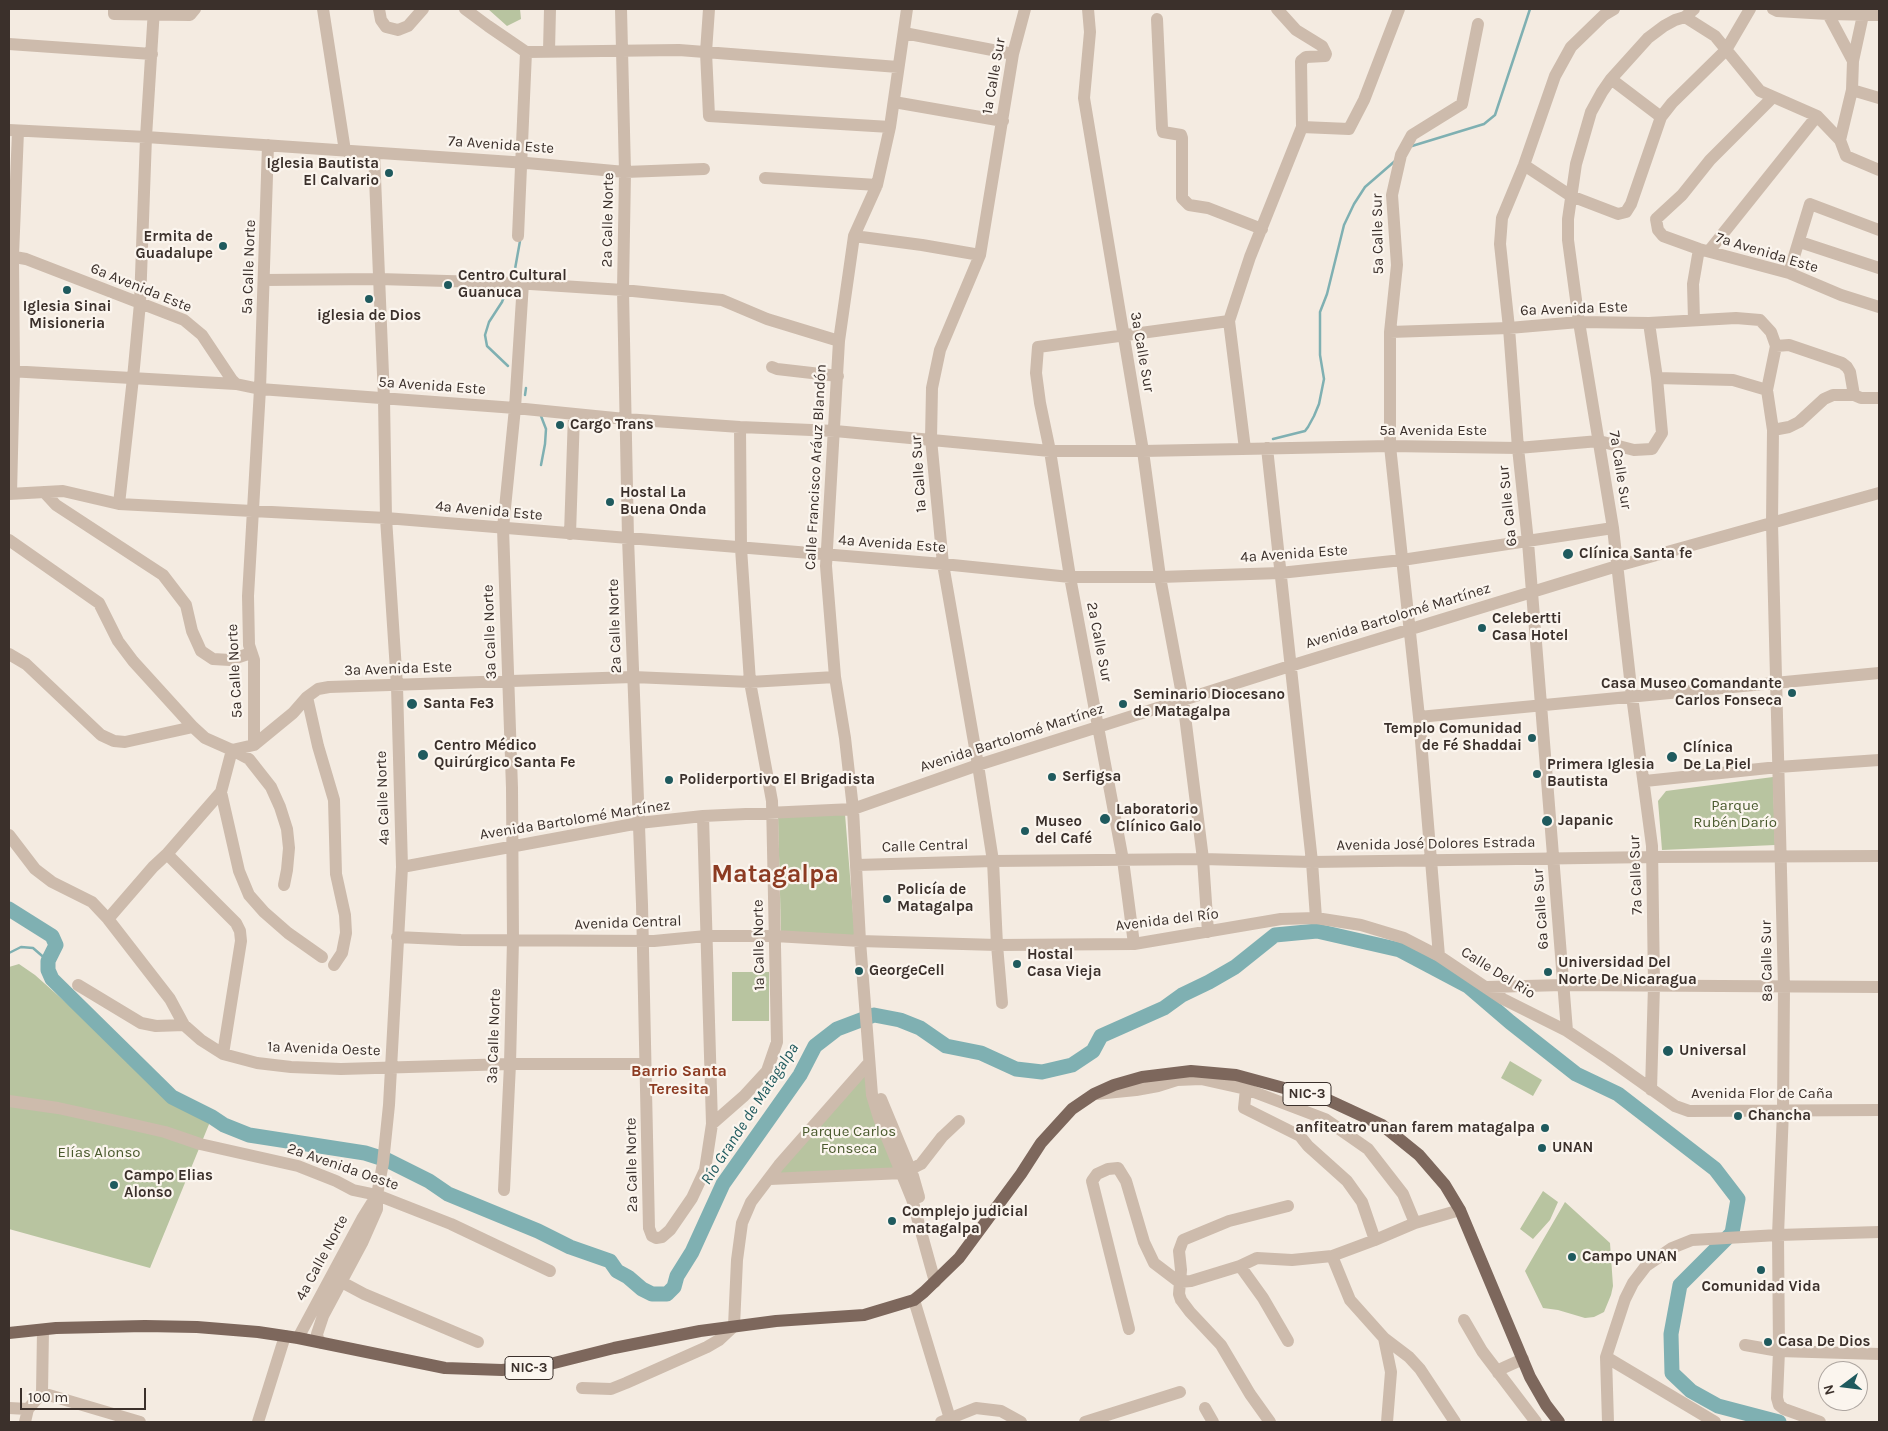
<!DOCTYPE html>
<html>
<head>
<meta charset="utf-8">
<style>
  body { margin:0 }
  #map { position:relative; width:1888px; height:1431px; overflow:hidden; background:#f4ebe1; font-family:Karla,sans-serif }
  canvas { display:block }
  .frame { position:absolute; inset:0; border:10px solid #3b302b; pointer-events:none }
  .north { position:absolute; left:1818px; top:1361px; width:50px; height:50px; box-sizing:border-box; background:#fbf5ee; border:1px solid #aea6a0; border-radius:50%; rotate:255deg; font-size:14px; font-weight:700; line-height:20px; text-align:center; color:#3b302b }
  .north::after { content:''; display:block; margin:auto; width:18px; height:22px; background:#1f5a5e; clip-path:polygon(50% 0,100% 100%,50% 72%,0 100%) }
  .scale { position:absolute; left:20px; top:1388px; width:126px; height:22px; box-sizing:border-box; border:2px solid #3b302b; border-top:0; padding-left:6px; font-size:15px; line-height:18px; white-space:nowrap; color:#3b302b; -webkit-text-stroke:4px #fbf5ee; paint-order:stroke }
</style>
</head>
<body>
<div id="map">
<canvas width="1888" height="1431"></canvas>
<div class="frame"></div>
<div class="north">N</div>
<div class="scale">100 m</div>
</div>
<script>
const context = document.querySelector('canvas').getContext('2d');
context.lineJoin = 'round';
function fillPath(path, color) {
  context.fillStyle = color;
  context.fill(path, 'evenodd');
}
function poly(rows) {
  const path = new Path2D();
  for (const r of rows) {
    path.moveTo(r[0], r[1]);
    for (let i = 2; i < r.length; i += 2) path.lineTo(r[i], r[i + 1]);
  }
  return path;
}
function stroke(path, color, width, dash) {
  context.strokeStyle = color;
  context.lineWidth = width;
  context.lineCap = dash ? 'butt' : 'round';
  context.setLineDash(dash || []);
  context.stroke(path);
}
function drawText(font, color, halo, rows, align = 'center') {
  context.font = font + ' Karla,sans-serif';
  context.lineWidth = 4.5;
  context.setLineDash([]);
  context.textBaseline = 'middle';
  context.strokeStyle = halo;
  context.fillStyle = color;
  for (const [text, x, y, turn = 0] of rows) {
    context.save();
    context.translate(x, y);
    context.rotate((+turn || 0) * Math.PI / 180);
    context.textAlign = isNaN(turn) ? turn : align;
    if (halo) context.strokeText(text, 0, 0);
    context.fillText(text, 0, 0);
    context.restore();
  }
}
const green = poly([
  [488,9,520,9,521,19,507,26],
  [1773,777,1775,845,1662,850,1658,801,1666,791],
  [845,814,855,938,781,932,778,817],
  [19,964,35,975,172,1097,212,1117,150,1268,9,1229,9,967],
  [732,972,769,972,769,1021,732,1021],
  [1510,1061,1542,1080,1533,1096,1501,1078],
  [868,1064,903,1173,770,1179],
  [1543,1191,1558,1202,1550,1220,1533,1239,1520,1229],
  [1565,1202,1610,1243,1613,1286,1611,1295,1604,1312,1594,1317,1585,1318,1558,1310,1543,1308,1525,1271]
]);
const stream = poly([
  [1412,146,1484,124,1495,115,1530,9],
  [511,278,515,269,520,241],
  [508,366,487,346,485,335,489,322,502,302,508,286],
  [525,395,526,388],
  [1273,439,1305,431,1308,427,1314,416,1319,404,1324,379,1320,355,1320,312,1327,294,1344,225,1354,204,1365,187,1395,161],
  [541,465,545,444,546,429,541,416],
  [1317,924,1317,931],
  [9,953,21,947,33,948,48,961]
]);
const river = poly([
  [9,909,52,936,56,945,48,961,48,970,52,979,172,1097,212,1117,224,1125,249,1135,365,1153,387,1160,429,1181,448,1194,538,1231,570,1247,610,1261,617,1271,628,1277,642,1289,652,1294,667,1294,674,1287,677,1276,692,1252,723,1184,800,1075,815,1046,837,1029,874,1015,900,1020,920,1028,946,1046,981,1053,1016,1069,1042,1072,1072,1065,1093,1051,1101,1036,1164,1008,1182,995,1209,982,1235,967,1275,935,1317,931,1400,950,1468,986,1510,1022,1576,1074,1618,1094,1715,1169,1738,1199,1732,1233,1680,1285,1671,1334,1672,1373,1691,1391,1718,1406,1779,1422]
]);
const minor = poly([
  [114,9,114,14,190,15,195,9],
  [323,9,345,151],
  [379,9,381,20,386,27,398,30,408,26,423,9],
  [465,9,488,26,526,52,679,50,898,67],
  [621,9,625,172,623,290,628,538,642,904,649,1228,652,1236,656,1238,662,1237,670,1230,692,1198,705,1170,712,1124,744,1096,767,1071,777,1042,772,801,750,682,741,548,740,427],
  [709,9,706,52,709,116,890,127],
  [907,9,890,127,877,185,854,236,839,341,826,566,835,677,845,738,853,809,860,941,872,1095,879,1118,912,1199,935,1282],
  [1088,9,1090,32,1084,98,1143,451,1160,577,1183,700,1203,859,1208,932],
  [1773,9,1777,11,1828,14,1879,15],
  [1829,9,1828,14,1853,61],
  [1685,17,1715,36,1760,91,1817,116,1840,140,1846,156,1879,170],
  [1157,19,1162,128,1163,132,1181,135,1182,138,1182,198,1189,205,1208,208,1262,229],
  [904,33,1013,54],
  [9,44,152,54],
  [549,51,550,9],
  [1611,79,1661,117],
  [1852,90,1879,98],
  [1772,98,1710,160,1682,195,1656,219,1658,230,1663,236,1699,249,1789,273,1841,295,1879,307],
  [894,102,1003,121],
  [1302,127,1349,129,1364,100,1399,9],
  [9,130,146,137,527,163,625,172,704,169],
  [1840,140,1852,90,1853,61,1863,15],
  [1524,165,1571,196,1618,214,1626,212,1631,204,1661,117,1672,103,1726,50,1750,9],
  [765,178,877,185],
  [518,236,526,52],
  [854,236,922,245,980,255],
  [1800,242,1879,268],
  [1709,251,1817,116],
  [9,256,26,259,184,320,202,335,232,380,236,384],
  [1789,273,1810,204,1879,230],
  [265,280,379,279,515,283,623,290,722,300,767,319,839,341],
  [1694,320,1693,284,1699,249],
  [1390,332,1509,328,1579,322,1649,323,1736,318,1760,320,1771,332,1776,346,1767,390,1773,430,1772,523,1784,987,1783,1111,1778,1235,1779,1351,1777,1398,1779,1405,1784,1409,1820,1422],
  [1776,346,1789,345,1842,363,1847,367,1850,372,1854,395],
  [772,367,777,369,838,376],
  [9,371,236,384,260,389,515,408,625,419,740,427,835,431,1050,451,1143,451,1390,446,1518,448,1599,441,1634,450,1652,449,1662,433,1657,378,1649,323],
  [1657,378,1733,380,1767,390],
  [1773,430,1789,427,1799,422,1824,399,1833,395,1854,395,1861,398,1879,398],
  [1267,448,1312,862,1316,918],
  [1245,449,1229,321,1250,257,1302,127,1301,61,1306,57,1325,56,1326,54,1322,46,1296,30,1277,9],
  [44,492,56,505,163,575,186,605,192,631,201,651,213,659,230,660,251,653],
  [9,494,63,491,119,504,386,518,943,564,1070,577,1160,577,1280,573,1402,560,1613,528],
  [11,494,14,371,13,256,18,131],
  [119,504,133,378,140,303,146,137,154,9],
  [570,534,574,414],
  [9,540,99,603,118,641,133,661,193,727,205,738,232,750,254,745,293,713,307,697,318,689,329,687,633,677,750,682,835,677],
  [9,654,26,664,101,735,114,741,125,742,193,727],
  [307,697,318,746,334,800,336,874,345,915,346,933,342,953,334,965],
  [1419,717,1879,673],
  [254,745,254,660,249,645,248,596,260,389,268,145],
  [1645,781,1778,767,1879,760],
  [703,816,712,1124],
  [9,835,35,869,52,882,92,902,108,919,170,999,184,1025,201,1040,223,1054,257,1063,291,1067,341,1069,510,1064,645,1064],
  [167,854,236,923,240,931,241,941,223,1054],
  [857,865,993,861,1203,859,1312,862,1653,857,1879,856],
  [402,867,639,823,703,816,853,809,978,765,1290,666,1617,566,1879,493],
  [284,885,287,870,289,848,287,829,280,807,271,787,249,759,232,750,221,792,239,871,249,895,264,912,288,933,322,957],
  [108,919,153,867,167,854,221,792],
  [397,937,461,940,654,941,706,936,775,936,860,941,997,945,1134,944,1281,919,1316,918,1361,925,1404,938,1439,956,1503,999,1567,1031,1609,1059,1675,1106,1689,1111,1879,1110],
  [1134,944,1123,860,1070,577,1050,451,1040,403,1036,373,1038,347,1229,321],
  [1439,956,1419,717,1390,446,1390,332,1397,265,1392,195,1401,155,1412,135,1462,104,1478,24],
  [78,985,141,1023,156,1026,184,1025],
  [1488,987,1563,985,1879,987],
  [1002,1003,997,945,993,861,978,765,943,564,931,439,932,388,940,350,980,255,1013,54,1025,9],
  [1567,1031,1528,542,1518,448,1509,328,1500,244,1502,218,1524,165,1555,76,1571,47,1604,15,1614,9],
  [1246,1089,1244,1108,1300,1136,1308,1146,1347,1181,1362,1202,1375,1240],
  [1651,1090,1654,985,1652,846,1632,696,1613,528,1579,322,1568,240,1568,219,1576,164,1591,112,1602,92,1611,79,1648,38,1664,26,1675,20,1685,17,1694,9],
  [1096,1094,1136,1090,1158,1086,1177,1080,1201,1079,1246,1089,1325,1119,1368,1149,1403,1194,1415,1223],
  [881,1099,913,1176,919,1197],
  [9,1101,58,1108,117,1121,165,1132,200,1144,298,1166,336,1181,353,1190,377,1195,451,1224,550,1271],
  [770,1179,903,1173,921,1164,942,1137,959,1121],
  [504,1190,510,1064,513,940,512,788,503,528,515,408,523,283],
  [1332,1256,1350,1300,1384,1338,1409,1357,1420,1369,1455,1422],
  [1240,1266,1263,1298,1288,1341],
  [336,1279,364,1294,478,1342],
  [914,1300,951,1422],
  [1464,1320,1482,1351,1536,1422],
  [1129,1329,1092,1181,1097,1174,1108,1169,1118,1168,1126,1181,1144,1242,1154,1263,1179,1282,1191,1281,1240,1266,1257,1258,1292,1260,1332,1256,1375,1240,1415,1223,1460,1210],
  [298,1338,362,1219,377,1195],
  [1384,1338,1391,1372,1387,1422],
  [322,1343,318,1339,317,1334,323,1316,362,1243,377,1209,377,1195,383,1163,389,1105,402,867,397,686,386,518,384,399,374,153],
  [1745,1345,1779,1351,1879,1354],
  [1606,1357,1715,1422],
  [1498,1373,1503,1368,1523,1359],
  [582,1388,611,1389,626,1383,707,1347,719,1340,734,1326,737,1260,742,1223,751,1202,779,1165,868,1064],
  [42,1393,140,1422],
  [9,1408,28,1409],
  [1205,1408,1213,1422],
  [25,1422,28,1409,42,1393,43,1330],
  [258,1422,285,1336],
  [941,1422,976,1408,1001,1411,1021,1422],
  [1085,1422,1180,1392],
  [1270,1422,1250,1394,1221,1345,1190,1312,1181,1300,1179,1294,1181,1270,1179,1251,1183,1240,1229,1221,1288,1206],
  [1608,1422,1606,1357,1625,1299,1633,1283,1646,1266,1672,1248,1692,1240,1778,1235,1879,1232]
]);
const major = poly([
  [9,1333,56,1328,145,1326,197,1327,258,1332,298,1338,445,1368,502,1370,546,1365,614,1348,700,1331,776,1321,864,1315,914,1300,924,1292,959,1258,1021,1174,1041,1143,1072,1109,1094,1094,1114,1085,1142,1077,1191,1071,1236,1075,1328,1100,1382,1125,1419,1155,1445,1185,1460,1210,1530,1377,1546,1405,1559,1422]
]);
const markers = [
  [389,173,5,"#1f5a5e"],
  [223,246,5,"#1f5a5e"],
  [448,285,5,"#1f5a5e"],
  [67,290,5,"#1f5a5e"],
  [369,299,5,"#1f5a5e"],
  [560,425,5,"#1f5a5e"],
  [610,502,5,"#1f5a5e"],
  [1568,554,6,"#1f5a5e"],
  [1482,628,5,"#1f5a5e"],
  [1792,693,5,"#1f5a5e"],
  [412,704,6,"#1f5a5e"],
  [1123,704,5,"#1f5a5e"],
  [1532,738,5,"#1f5a5e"],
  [423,755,6,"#1f5a5e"],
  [1672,757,6,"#1f5a5e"],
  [1537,774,5,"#1f5a5e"],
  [1052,777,5,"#1f5a5e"],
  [669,780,5,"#1f5a5e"],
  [1105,819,6,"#1f5a5e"],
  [1547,821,6,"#1f5a5e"],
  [1025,831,5,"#1f5a5e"],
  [887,899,5,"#1f5a5e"],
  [1017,964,5,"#1f5a5e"],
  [859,971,5,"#1f5a5e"],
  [1548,972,5,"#1f5a5e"],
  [1668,1051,6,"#1f5a5e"],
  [1738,1116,5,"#1f5a5e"],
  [1545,1128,5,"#1f5a5e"],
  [1542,1148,5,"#1f5a5e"],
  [114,1185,5,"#1f5a5e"],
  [892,1221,5,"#1f5a5e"],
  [1572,1257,5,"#1f5a5e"],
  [1761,1270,5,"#1f5a5e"],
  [1768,1342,5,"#1f5a5e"]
];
const shields = [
  [1307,1094,48],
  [529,1368,48]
];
const shieldNames = [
  ["NIC-3",1307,1094],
  ["NIC-3",529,1368]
];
const streetNames = [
  ["1a Calle Sur",994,76,-80],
  ["7a Avenida Este",501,145,4],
  ["2a Calle Norte",608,220,-89],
  ["5a Calle Sur",1378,234,-91],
  ["7a Avenida Este",1767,253,17],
  ["5a Calle Norte",249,267,-88],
  ["6a Avenida Este",141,288,22],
  ["6a Avenida Este",1574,309,-2],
  ["3a Calle Sur",1142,352,80],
  ["5a Avenida Este",432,386,4],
  ["5a Avenida Este",1433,431],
  ["Calle Francisco Aráuz Blandón",816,467,-87],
  ["7a Calle Sur",1620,470,81],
  ["1a Calle Sur",919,474,-94],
  ["6a Calle Sur",1508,506,-96],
  ["4a Avenida Este",489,511,5],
  ["4a Avenida Este",892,544,4],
  ["4a Avenida Este",1294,554,-4],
  ["Avenida Bartolomé Martínez",1398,616,-17],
  ["2a Calle Norte",615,626,-92],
  ["3a Calle Norte",490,632,-92],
  ["2a Calle Sur",1099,642,79],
  ["3a Avenida Este",398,669,-2],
  ["5a Calle Norte",235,671,-93],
  ["Avenida Bartolomé Martínez",1012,738,-18],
  ["4a Calle Norte",383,798,-92],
  ["Avenida Bartolomé Martínez",575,820,-9],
  ["Avenida José Dolores Estrada",1436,844,-1],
  ["Calle Central",925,846,-2],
  ["7a Calle Sur",1636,875,-92],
  ["6a Calle Sur",1541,909,-94],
  ["Avenida del Río",1167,920,-7],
  ["Avenida Central",628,923,-2],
  ["1a Calle Norte",759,945,-91],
  ["8a Calle Sur",1767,961,-91],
  ["Calle Del Rio",1498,973,32],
  ["3a Calle Norte",494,1036,-88],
  ["1a Avenida Oeste",324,1049,2],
  ["Avenida Flor de Caña",1762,1094],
  ["2a Calle Norte",632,1165,-91],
  ["2a Avenida Oeste",343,1167,19],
  ["4a Calle Norte",322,1258,-62]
];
const poiNames = [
  ["Iglesia Bautista",379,164,"right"],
  ["El Calvario",379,181,"right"],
  ["Ermita de",213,237,"right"],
  ["Guadalupe",213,254,"right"],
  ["Centro Cultural",458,276],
  ["Guanuca",458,293],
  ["Iglesia Sinai",67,307,"center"],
  ["Misioneria",67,324,"center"],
  ["iglesia de Dios",369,316,"center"],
  ["Cargo Trans",570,425],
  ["Hostal La",620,493],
  ["Buena Onda",620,510],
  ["Clínica Santa fe",1579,554],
  ["Celebertti",1492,619],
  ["Casa Hotel",1492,636],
  ["Casa Museo Comandante",1782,684,"right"],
  ["Carlos Fonseca",1782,701,"right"],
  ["Seminario Diocesano",1133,695],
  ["de Matagalpa",1133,712],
  ["Santa Fe3",423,704],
  ["Templo Comunidad",1522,729,"right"],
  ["de Fé Shaddai",1522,746,"right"],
  ["Centro Médico",434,746],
  ["Quirúrgico Santa Fe",434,763],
  ["Clínica",1683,748],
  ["De La Piel",1683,765],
  ["Primera Iglesia",1547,765],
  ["Bautista",1547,782],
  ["Serfigsa",1062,777],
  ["Poliderportivo El Brigadista",679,780],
  ["Laboratorio",1116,810],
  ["Clínico Galo",1116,827],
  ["Japanic",1558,821],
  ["Museo",1035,822],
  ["del Café",1035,839],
  ["Policía de",897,890],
  ["Matagalpa",897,907],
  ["Hostal",1027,955],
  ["Casa Vieja",1027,972],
  ["Universidad Del",1558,963],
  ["Norte De Nicaragua",1558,980],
  ["GeorgeCell",869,971],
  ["Universal",1679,1051],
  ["Chancha",1748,1116],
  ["anfiteatro unan farem matagalpa",1535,1128,"right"],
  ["UNAN",1552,1148],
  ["Campo Elias",124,1176],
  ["Alonso",124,1193],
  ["Complejo judicial",902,1212],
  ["matagalpa",902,1229],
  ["Campo UNAN",1582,1257],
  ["Comunidad Vida",1761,1287,"center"],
  ["Casa De Dios",1778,1342]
];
const parkNames = [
  ["Parque",1735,806],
  ["Rubén Darío",1735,823],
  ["Parque Carlos",849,1132],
  ["Fonseca",849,1149],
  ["Elías Alonso",99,1153]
];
const neighbourhoodNames = [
  ["Barrio Santa",679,1071],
  ["Teresita",679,1089]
];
const waterNames = [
  ["Río Grande de Matagalpa",750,1114,-57]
];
const townNames = [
  ["Matagalpa",775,875]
];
fillPath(green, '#b8c4a0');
stroke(stream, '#7fb0b2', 2.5);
stroke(river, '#7fb0b2', 15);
stroke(minor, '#cdbbac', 12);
stroke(major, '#7d675c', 12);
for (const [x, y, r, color] of markers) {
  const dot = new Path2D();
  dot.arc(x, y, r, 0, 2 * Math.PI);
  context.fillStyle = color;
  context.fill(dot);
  stroke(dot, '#fbf5ee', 2);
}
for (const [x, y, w] of shields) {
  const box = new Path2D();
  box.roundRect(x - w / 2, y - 11.5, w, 23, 4);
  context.fillStyle = '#fbf5ee';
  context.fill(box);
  stroke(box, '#3b302b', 1);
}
drawText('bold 14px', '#3b302b', null, shieldNames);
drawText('15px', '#3b302b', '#fbf5ee', streetNames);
drawText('bold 15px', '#3b302b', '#fbf5ee', poiNames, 'left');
drawText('15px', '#4a5a2e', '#fbf5ee', parkNames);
drawText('bold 16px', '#8c3b22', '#fbf5ee', neighbourhoodNames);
drawText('italic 16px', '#1f5a5e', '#fbf5ee', waterNames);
drawText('bold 25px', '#8c3b22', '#fbf5ee', townNames);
</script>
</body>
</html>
